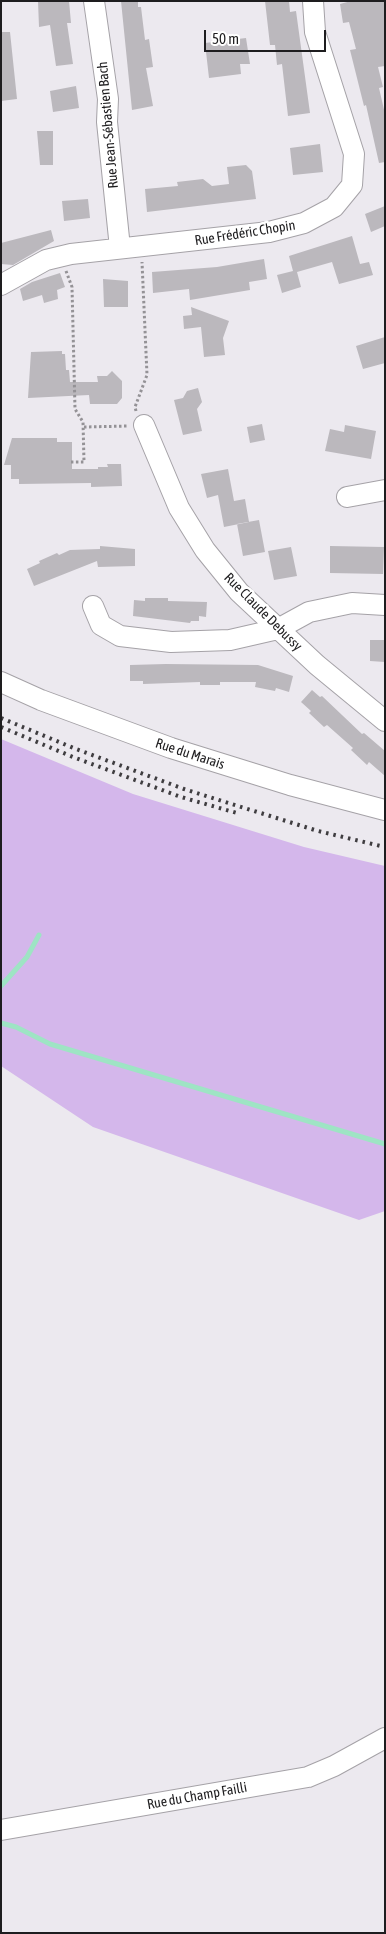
<!DOCTYPE html>
<html>
<head>
<meta charset="utf-8">
<style>
  body { margin:0 }
  #map { position:relative; width:386px; height:1934px; overflow:hidden; background:#ece9ef; font-family:"Asap Condensed",sans-serif }
  canvas { display:block }
  .frame { position:absolute; inset:0; border:2px solid #1e1d1f; pointer-events:none }
  .scale { position:absolute; left:204px; top:30px; width:122px; height:22px; box-sizing:border-box; border:2px solid #1e1d1f; border-top:0; padding-left:6px; font-size:15px; line-height:18px; white-space:nowrap; color:#1e1d1f; -webkit-text-stroke:4px #fff; paint-order:stroke }
</style>
</head>
<body>
<div id="map">
<canvas width="386" height="1934"></canvas>
<div class="frame"></div>
<div class="scale">50 m</div>
</div>
<script>
const context = document.querySelector('canvas').getContext('2d');
context.lineJoin = 'round';
function fillPath(path, color) {
  context.fillStyle = color;
  context.fill(path, 'evenodd');
}
function poly(rows) {
  const path = new Path2D();
  for (const r of rows) {
    path.moveTo(r[0], r[1]);
    for (let i = 2; i < r.length; i += 2) path.lineTo(r[i], r[i + 1]);
  }
  return path;
}
function stroke(path, color, width, dash) {
  context.strokeStyle = color;
  context.lineWidth = width;
  context.lineCap = dash ? 'butt' : 'round';
  context.setLineDash(dash || []);
  context.stroke(path);
}
function drawText(font, color, halo, rows, align = 'center') {
  context.font = font + ' "Asap Condensed",sans-serif';
  context.lineWidth = 5;
  context.setLineDash([]);
  context.textBaseline = 'middle';
  context.strokeStyle = halo;
  context.fillStyle = color;
  for (const [text, x, y, turn = 0] of rows) {
    context.save();
    context.translate(x, y);
    context.rotate((+turn || 0) * Math.PI / 180);
    context.textAlign = isNaN(turn) ? turn : align;
    if (halo) context.strokeText(text, 0, 0);
    context.fillText(text, 0, 0);
    context.restore();
  }
}
const green = poly([
  [1,739,133,794,304,847,385,866,385,1211,359,1220,93,1127,1,1066]
]);
const stream = poly([
  [1,986,27,957,39,935],
  [1,1023,16,1027,50,1044,385,1144]
]);
const building = poly([
  [38,1,69,1,71,23,67,23,73,64,56,66,50,25,39,27],
  [121,1,138,1,138,7,141,7,145,40,149,39,153,67,146,68,153,106,132,110],
  [265,1,289,1,290,12,296,11,310,113,288,116,282,64,277,65,275,45,270,45],
  [351,1,385,1,385,66,378,67,383,87,379,88,385,114,385,162,379,163,366,105,364,106,350,50,356,49,349,22,343,23,340,4],
  [1,32,10,32,17,99,1,101],
  [246,38,250,64,240,64,241,74,209,78,205,43],
  [76,86,79,108,53,112,50,91],
  [37,131,53,131,53,165,40,165],
  [320,144,323,172,293,175,290,148],
  [246,165,252,171,256,199,147,212,145,189,178,186,177,182,203,179,212,186,229,184,227,167],
  [88,199,90,218,64,221,62,201],
  [385,206,385,226,371,232,365,214],
  [51,230,54,241,13,265,1,264,1,243],
  [352,236,360,264,369,262,373,275,339,284,332,262,297,272,301,287,282,293,277,275,293,271,289,256],
  [264,259,267,279,249,282,250,290,190,300,189,289,153,293,152,272,217,267],
  [60,273,65,287,57,290,58,299,44,303,42,295,23,301,20,289,32,282],
  [103,279,128,281,128,307,104,307],
  [191,307,229,321,223,338,225,355,204,357,201,327,184,329,183,316,192,315],
  [385,337,385,363,363,369,356,346],
  [62,351,62,354,65,354,66,370,69,370,70,382,98,382,97,376,107,376,112,371,122,381,122,398,117,404,90,404,89,395,28,398,31,352],
  [198,388,202,402,197,409,202,431,183,435,174,400,183,398,187,391],
  [262,424,265,440,250,443,247,427],
  [345,425,376,431,371,459,325,451,330,429,344,432],
  [12,438,57,438,57,442,72,442,72,469,98,469,98,467,108,467,107,464,121,464,122,486,91,487,91,483,19,484,19,479,11,479,11,465,4,465],
  [228,469,234,501,245,499,249,522,224,527,218,495,207,498,201,474],
  [259,520,265,552,243,556,237,524],
  [100,546,135,549,135,566,98,567,97,561,34,586,27,569,40,563,39,561,57,553,59,555,70,550,100,549],
  [330,546,384,547,383,574,330,573],
  [291,547,297,576,274,580,268,551],
  [145,598,168,598,168,601,207,602,206,617,199,616,199,621,191,621,190,623,133,616,134,600,145,601],
  [370,640,385,640,385,662,370,661],
  [166,664,258,665,293,676,289,692,276,688,275,691,255,687,256,682,220,682,220,685,200,685,200,682,143,684,143,681,130,681,130,665],
  [312,690,320,697,322,696,362,734,364,733,385,751,385,776,369,762,367,765,351,750,353,748,327,725,324,727,309,713,311,711,301,702]
]);
const path = poly([
  [66,271,72,287,75,409,83,422,84,462,71,462],
  [136,411,135,407,147,375,142,262],
  [84,427,129,426]
]);
const minor = poly([
  [94,1,108,99,107,122,120,248],
  [1,285,46,260,71,254,269,232,304,223,334,207,352,185,354,154,315,32,313,1],
  [144,425,179,508,205,550,239,592,317,665,385,721],
  [347,497,385,490],
  [93,606,101,625,120,636,171,642,230,640,278,629,309,612,352,603,385,605],
  [1,682,41,700,171,748,290,785,385,810],
  [1,1830,308,1777,334,1766,385,1738]
]);
const rail = poly([
  [1,718,76,749,184,789,318,831,385,847],
  [1,727,73,757,181,797,237,813]
]);
const streetNames = [
  ["Rue Jean-Sébastien Bach",108,125,-95],
  ["Rue Frédéric Chopin",245,233,-9],
  ["Rue Claude Debussy",263,612,45],
  ["Rue du Marais",190,754,18],
  ["Rue du Champ Failli",197,1796,-10]
];
fillPath(green, '#d4b7eb');
stroke(stream, '#9ee4c4', 5);
fillPath(building, '#bbb8bd');
stroke(minor, '#a5a2a7', 22);
stroke(path, '#949296', 3, [2.5, 2.5]);
stroke(minor, '#fff', 20);
stroke(rail, '#3f3d40', 4, [2.5, 5]);
drawText('14px', '#1e1d1f', '#fff', streetNames);
</script>
</body>
</html>
